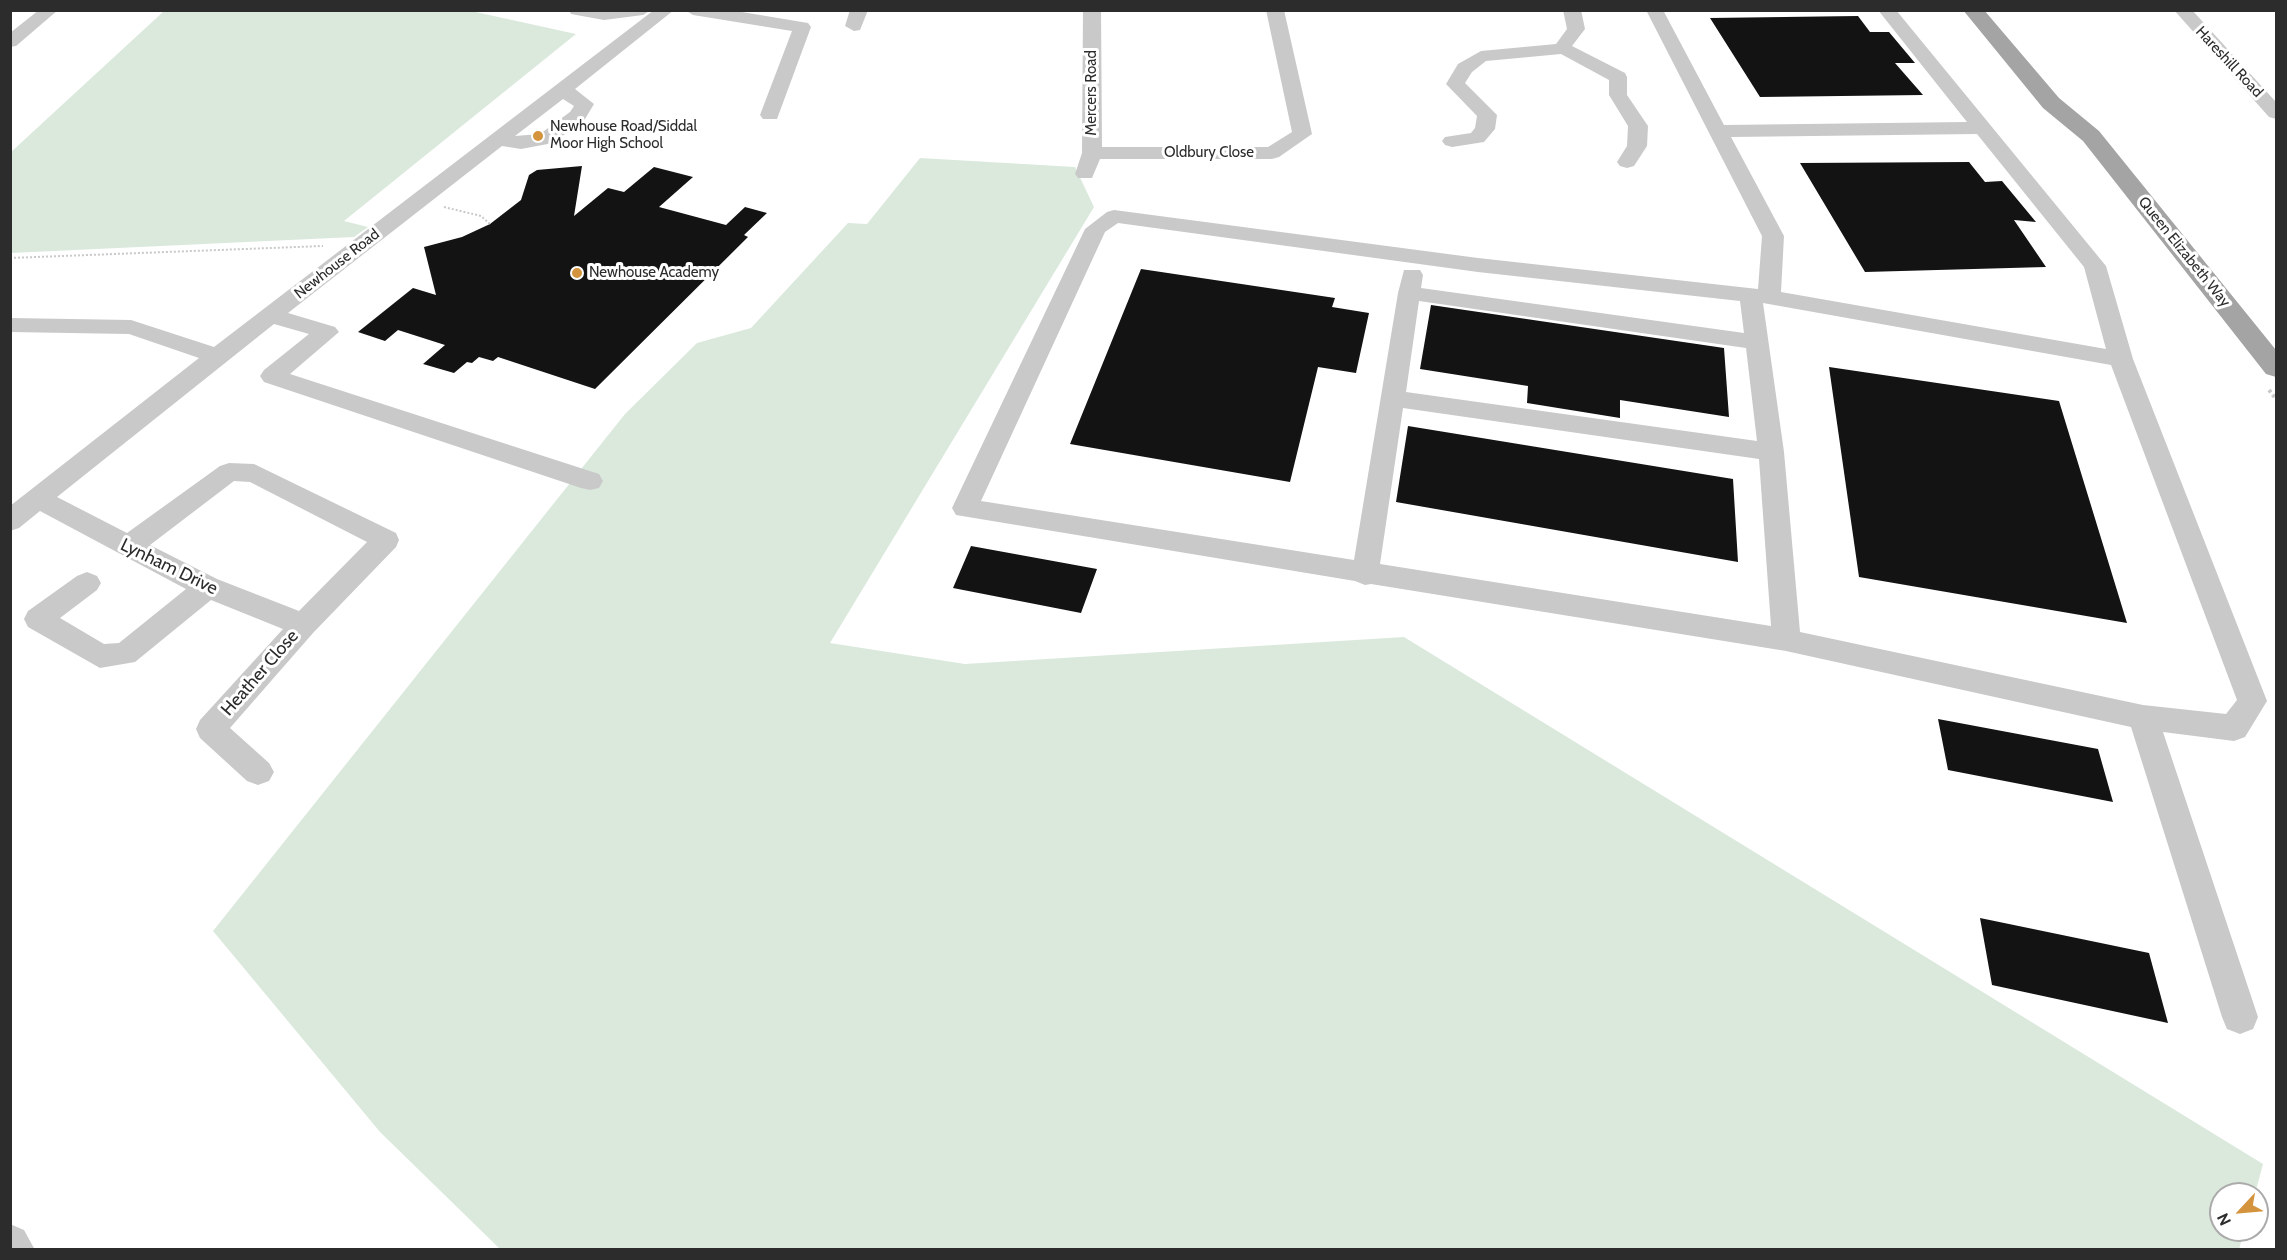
<!DOCTYPE html>
<html>
<head>
<meta charset="utf-8">
<style>
  body { margin:0 }
  #map { position:relative; width:2287px; height:1260px; overflow:hidden; background:#fff; font-family:Cabin,sans-serif }
  canvas { display:block }
  .frame { position:absolute; inset:0; border:12px solid #2c2c2c; pointer-events:none }
  .north { position:absolute; left:2209px; top:1182px; width:60px; height:60px; box-sizing:border-box; background:#fff; border:2px solid #ababab; border-radius:50%; rotate:244deg; font-size:16px; font-weight:700; line-height:24px; text-align:center; color:#2c2c2c }
  .north::after { content:''; display:block; margin:auto; width:21px; height:27px; background:#d4943e; clip-path:polygon(50% 0,100% 100%,50% 72%,0 100%) }
</style>
</head>
<body>
<div id="map">
<canvas width="2287" height="1260"></canvas>
<div class="frame"></div>
<div class="north">N</div>
</div>
<script>
const context = document.querySelector('canvas').getContext('2d');
context.lineJoin = 'round';
function fillPath(path, color) {
  context.fillStyle = color;
  context.fill(path, 'evenodd');
}
function poly(rows) {
  const path = new Path2D();
  for (const r of rows) {
    path.moveTo(r[0], r[1]);
    for (let i = 2; i < r.length; i += 2) path.lineTo(r[i], r[i + 1]);
  }
  return path;
}
function stroke(path, color, width, dash) {
  context.strokeStyle = color;
  context.lineWidth = width;
  context.lineCap = dash ? 'butt' : 'round';
  context.setLineDash(dash || []);
  context.stroke(path);
}
function drawText(font, color, halo, rows, align = 'center') {
  context.font = font + ' Cabin,sans-serif';
  context.lineWidth = 6;
  context.setLineDash([]);
  context.textBaseline = 'middle';
  context.strokeStyle = halo;
  context.fillStyle = color;
  for (const [text, x, y, turn = 0] of rows) {
    context.save();
    context.translate(x, y);
    context.rotate((+turn || 0) * Math.PI / 180);
    context.textAlign = isNaN(turn) ? turn : align;
    if (halo) context.strokeText(text, 0, 0);
    context.fillText(text, 0, 0);
    context.restore();
  }
}
const green = poly([
  [164,11,471,11,576,34,344,221,368,227,354,237,11,253,11,152],
  [920,158,1075,167,1094,207,830,643,965,664,1404,637,2263,1164,2255,1194,2221,1194,2221,1230,2244,1230,2239,1250,500,1249,380,1132,213,931,625,414,697,343,751,328,848,223,867,224]
]);
const building = poly([
  [1858,16,1870,32,1889,32,1915,63,1895,63,1923,95,1760,97,1710,18],
  [1969,162,1985,182,2002,181,2036,222,2014,220,2046,267,1865,272,1800,163],
  [582,166,574,216,608,188,624,192,654,167,693,177,659,207,726,225,745,207,767,213,744,235,748,237,595,389,498,357,493,361,479,357,472,363,467,362,454,373,423,364,445,345,398,330,385,341,358,332,413,288,436,295,424,247,462,237,490,224,521,200,529,175,537,170],
  [1141,269,1335,298,1332,307,1369,313,1356,373,1318,367,1290,482,1070,444],
  [1431,305,1724,348,1729,417,1620,400,1620,418,1527,403,1528,386,1420,369],
  [1829,367,2059,401,2127,623,1859,577],
  [1408,426,1733,479,1738,562,1396,502],
  [971,546,1097,569,1081,613,953,588],
  [1938,719,2098,749,2113,802,1948,770],
  [1980,918,2149,953,2168,1023,1992,985]
]);
const pathFar1 = poly([
  [444,207,481,216,490,224],
  [10,258,323,246]
]);
const path = poly([
  [2269,390,2276,399]
]);
const minor = poly([
  [39,10,58,10,16,46,10,47,10,33,39,10],
  [569,10,651,10,643,15,604,20,571,14,569,10],
  [654,10,674,10,575,89,594,104,585,119,553,143,521,149,502,146,288,313,335,327,339,332,290,374,599,474,603,481,599,488,590,490,581,488,264,382,260,376,264,370,309,334,274,324,57,497,127,533,220,466,229,463,254,464,396,533,399,540,396,547,313,633,230,728,269,763,274,772,269,781,258,785,247,781,200,738,196,729,200,720,283,629,211,600,135,662,100,668,28,627,24,619,28,611,77,576,87,572,97,576,101,583,97,590,60,618,104,644,119,643,186,589,40,511,19,528,10,531,10,506,199,358,129,334,10,332,10,318,131,320,214,347,654,10],
  [563,99,574,106,570,112,540,134,515,136,563,99],
  [234,481,250,482,367,542,299,611,217,579,150,545,234,481],
  [685,10,730,10,808,23,811,27,777,119,763,119,760,115,792,31,693,15,685,10],
  [850,10,868,10,860,30,854,31,845,26,850,10],
  [1083,10,1101,10,1102,147,1268,147,1292,132,1266,10,1284,10,1312,134,1279,157,1272,159,1100,159,1092,178,1078,178,1075,174,1082,153,1083,10],
  [1563,10,1581,10,1585,29,1572,46,1625,73,1627,77,1627,95,1648,126,1647,146,1634,166,1627,168,1620,166,1617,162,1627,146,1628,126,1609,95,1609,80,1561,54,1486,61,1472,72,1465,83,1497,115,1495,129,1484,142,1452,147,1445,145,1442,141,1445,137,1471,133,1475,128,1477,116,1446,84,1458,64,1481,51,1556,44,1567,29,1563,10],
  [1646,10,1663,10,1724,125,1967,122,1878,10,1896,10,2106,266,2133,359,2267,701,2245,737,2234,741,2163,732,2258,1017,2253,1029,2240,1034,2227,1029,2222,1017,2131,727,1786,651,1371,584,1365,585,1355,581,956,515,952,508,1085,229,1107,212,1114,210,1478,258,1758,289,1762,236,1646,10],
  [1977,134,2084,267,2106,349,1781,292,1784,236,1731,137,1977,134],
  [1118,223,1478,272,1740,301,1744,333,1421,288,1423,275,1420,270,1404,270,1398,293,1354,560,981,501,1105,232,1118,223],
  [1419,301,1746,348,1757,441,1406,392,1419,301],
  [1763,303,2111,365,2237,700,2226,714,2143,705,1800,632,1784,452,1763,303],
  [1403,408,1759,459,1771,626,1380,564,1403,408],
  [2174,10,2192,10,2276,102,2276,119,2269,117,2174,10],
  [10,1224,24,1230,35,1250,10,1250,10,1224]
]);
const major = poly([
  [1963,10,1984,10,2059,98,2099,131,2276,350,2276,377,2266,374,2083,141,2043,108,1963,10]
]);
const markers = [
  [538,136,6,"#d4943e"],
  [577,273,6,"#d4943e"]
];
const farStreetnames = [
  ["Hareshill Road",2229,62,47],
  ["Mercers Road",1092,93,-90],
  ["Oldbury Close",1209,153],
  ["Queen Elizabeth Way",2184,252,51],
  ["Newhouse Road",337,264,-38]
];
const farPoinames = [
  ["Newhouse Road/Siddal",550,127],
  ["Moor High School",550,144],
  ["Newhouse Academy",589,273]
];
const streetNames = [
  ["Lynham Drive",169,567,26],
  ["Heather Close",260,673,-49]
];
fillPath(green, '#dbe9dd');
fillPath(building, '#131313');
stroke(pathFar1, '#c9c9c9', 2, [2, 2]);
stroke(path, '#c9c9c9', 4, [3, 3]);
fillPath(minor, '#c9c9c9');
fillPath(major, '#a4a4a4');
for (const [x, y, r, color] of markers) {
  const dot = new Path2D();
  dot.arc(x, y, r, 0, 2 * Math.PI);
  context.fillStyle = color;
  context.fill(dot);
  stroke(dot, '#fff', 2);
}
drawText('15px', '#2c2c2c', '#fff', farStreetnames);
drawText('15px', '#2c2c2c', '#fff', farPoinames, 'left');
drawText('18px', '#2c2c2c', '#fff', streetNames);
</script>
</body>
</html>
